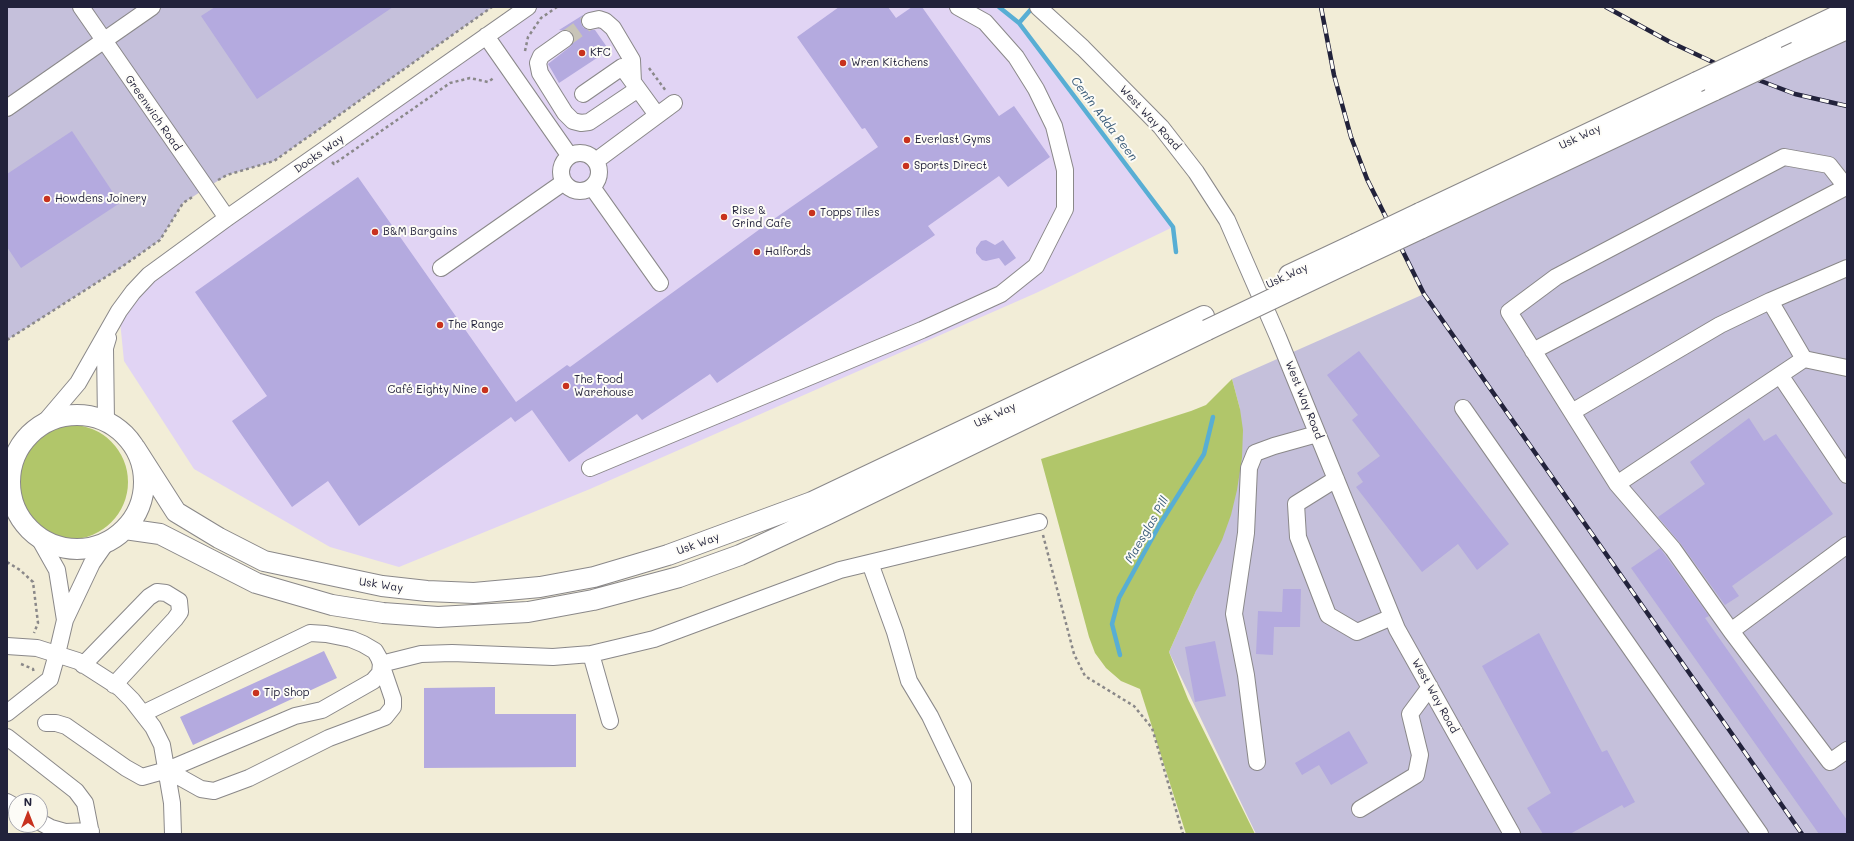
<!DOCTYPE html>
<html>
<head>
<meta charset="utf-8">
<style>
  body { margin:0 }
  #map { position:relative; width:1854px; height:841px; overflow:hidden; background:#f2edd7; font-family:Mali,sans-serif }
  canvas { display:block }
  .frame { position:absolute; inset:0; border:8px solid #22223b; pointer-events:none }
  .north { position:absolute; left:8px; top:793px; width:40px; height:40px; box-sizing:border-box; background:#fdfcf7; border:1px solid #a5a5ac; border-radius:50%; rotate:0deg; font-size:11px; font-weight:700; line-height:16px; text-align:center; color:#22223b }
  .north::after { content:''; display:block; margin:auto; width:14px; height:18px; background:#c8321e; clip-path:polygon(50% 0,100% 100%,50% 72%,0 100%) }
</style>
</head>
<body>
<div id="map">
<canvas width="1854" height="841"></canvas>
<div class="frame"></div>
<div class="north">N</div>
</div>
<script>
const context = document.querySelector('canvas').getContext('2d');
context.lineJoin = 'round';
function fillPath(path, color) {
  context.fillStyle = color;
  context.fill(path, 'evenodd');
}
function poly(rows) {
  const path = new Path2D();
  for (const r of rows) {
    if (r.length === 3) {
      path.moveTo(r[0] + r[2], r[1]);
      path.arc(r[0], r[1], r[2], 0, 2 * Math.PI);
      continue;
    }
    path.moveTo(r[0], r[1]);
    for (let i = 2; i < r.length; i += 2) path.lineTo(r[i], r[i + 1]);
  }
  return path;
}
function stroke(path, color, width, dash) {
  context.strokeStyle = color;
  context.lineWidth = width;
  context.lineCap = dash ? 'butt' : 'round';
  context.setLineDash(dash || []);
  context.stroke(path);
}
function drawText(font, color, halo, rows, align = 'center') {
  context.font = font + ' Mali,sans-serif';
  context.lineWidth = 4;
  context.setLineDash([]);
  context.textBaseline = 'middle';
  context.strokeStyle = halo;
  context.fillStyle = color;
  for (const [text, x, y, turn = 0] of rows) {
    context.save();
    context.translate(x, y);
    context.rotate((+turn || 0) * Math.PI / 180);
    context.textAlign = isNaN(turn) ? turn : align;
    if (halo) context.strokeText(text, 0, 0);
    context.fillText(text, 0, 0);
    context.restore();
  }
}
const built = poly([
  [528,7,999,7,1019,23,1173,227,1036,293,590,489,399,567,330,547,194,469,124,361,119,311,133,292]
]);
const industrial = poly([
  [7,7,492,7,274,161,227,175,183,203,160,240,123,266,7,340],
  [1847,30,1847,834,1256,834,1169,652,1196,591,1240,409,1232,379,1424,294,1398,240]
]);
const green = poly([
  [1232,379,1240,409,1243,430,1242,458,1237,490,1231,515,1222,540,1196,591,1169,652,1188,699,1255,834,1186,834,1140,689,1121,681,1106,668,1095,653,1089,637,1041,459,1191,411,1206,405],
  [71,482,57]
]);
const stream = poly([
  [999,7,1019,23,1173,227,1176,252],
  [1019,23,1033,7],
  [1120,655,1112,624,1119,598,1160,524,1204,454,1213,417]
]);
const building = poly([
  [215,7,393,7,257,99,201,16],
  [839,7,888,7,896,18,912,7,922,7,999,116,1014,106,1050,157,1008,187,999,176,928,226,935,235,717,383,710,374,642,420,637,414,569,462,532,410,515,422,511,417,359,526,328,481,292,507,232,421,267,396,195,292,358,177,516,402,567,365,570,367,771,221,878,147,865,128,862,129,797,37],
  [583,15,581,23,583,27,588,30,595,30,609,50,559,83,548,64,571,46,574,39,569,31,559,30],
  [72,131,120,203,21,268,7,247,7,174],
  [986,240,995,245,1003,240,1016,258,1005,266,999,258,986,261,982,260,976,253,976,248,981,241],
  [1359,351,1509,544,1477,570,1458,544,1422,572,1356,487,1363,482,1357,473,1380,456,1352,420,1358,415,1327,375],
  [1749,418,1764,441,1776,434,1833,514,1732,586,1739,596,1725,605,1681,544,1658,517,1705,484,1690,462],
  [1660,548,1709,616,1705,618,1847,820,1847,834,1819,834,1631,568],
  [1283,589,1301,589,1300,627,1274,627,1273,655,1256,654,1258,611,1282,612],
  [1539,633,1602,752,1607,750,1635,802,1624,808,1622,805,1570,834,1543,834,1527,808,1551,793,1482,666],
  [1215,641,1226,696,1195,702,1185,647],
  [324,651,337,678,193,745,180,717],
  [495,687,495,714,576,714,576,767,424,768,424,688],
  [1349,731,1368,763,1331,785,1319,765,1302,775,1295,763]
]);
const minorTunnel = poly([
  [565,39,590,21]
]);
const path = poly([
  [525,51,528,37,541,18,557,7],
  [649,68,666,91],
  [332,162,334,164,450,83,470,78,488,82,495,77],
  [218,180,227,175,274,161,492,7],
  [7,340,123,266,160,240,183,203,194,196],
  [1043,535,1074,654,1085,676,1134,706,1152,728,1183,834],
  [7,562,20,570,33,582,38,623,34,633],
  [21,664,33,669,34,673]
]);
const minor = poly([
  [81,7,227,218],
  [1038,7,1083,48,1161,127,1196,172,1227,220,1278,337,1397,629,1512,834],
  [590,21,599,19,605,21,613,28,632,60,633,82],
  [486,36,569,155],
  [565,39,541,56,538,63,540,73,565,113,573,121,581,123,589,122,638,89],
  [583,94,622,67,657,115],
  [7,108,152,7],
  [580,172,19],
  [597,160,674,103],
  [592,187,660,283],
  [441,268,564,182],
  [1770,301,1804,359],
  [1533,351,1846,187],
  [1847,368,1804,359,1617,484,1673,549,1731,631,1847,545],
  [1780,375,1847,475],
  [1463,408,1760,834],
  [1572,412,1720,325,1770,301,1847,268],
  [106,421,105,348,108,338],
  [44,423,78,383,119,311,133,292,149,275,227,218,528,7],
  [590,468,922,330,1001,294,1036,266,1065,209,1065,170,1054,126,1036,89,1016,57,985,22,958,7],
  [1336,479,1296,504,1298,537,1328,615,1357,632,1392,617],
  [1617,484,1509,312,1556,277,1784,157,1829,165,1847,188],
  [39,538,57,570,65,620],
  [870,563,895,632,909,681,930,716,963,785,963,834],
  [1731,631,1830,762,1847,750],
  [7,646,37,648,78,661,120,688,132,700,153,727,162,745,172,803,173,834],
  [591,654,610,721],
  [83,665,149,597,157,592,166,593,179,601,180,612,175,619,114,685],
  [7,713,50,679,57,654,65,620,92,563,106,543],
  [144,713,310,633,326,634,351,639,363,644,375,651,379,658,393,699,393,707,385,717,329,738,249,778,214,791,201,789,167,770],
  [46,723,56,723,66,726,126,768,142,777,167,770,295,716,322,710,373,681,380,673,381,664,421,654,452,653,553,657,591,654,654,639,840,570,1039,522],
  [7,737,76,791,85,803,91,834],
  [1257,762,1246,675,1234,614,1246,533,1249,468,1255,453,1274,446,1317,434],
  [7,802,16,807],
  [1360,809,1416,775,1420,755,1410,714,1430,687],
  [40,822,51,828,65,832,91,831]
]);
const major = poly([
  [1771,47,1847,11],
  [1796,52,1847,29],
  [1420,213,1697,82],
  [1420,229,1715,90],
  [1289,275,1355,244],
  [1295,288,1356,259],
  [77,482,67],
  [135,448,176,512,219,538,264,561,382,586,427,591,474,593,540,587,594,577,668,555,812,502,1204,316],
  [125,529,160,534,256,583,332,605,383,613,438,617,528,612,593,600,679,577,740,555,826,515,1207,330]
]);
const rail = poly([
  [1321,7,1334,75,1351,137,1367,179,1424,294,1802,834],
  [1606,7,1670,42,1719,65,1795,94,1847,106]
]);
const majorBridge = poly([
  [1697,82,1771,47],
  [1715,90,1796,52],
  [1355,244,1420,213],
  [1356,259,1420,229],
  [1207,330,1295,288]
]);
const markers = [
  [582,53,4,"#c8321e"],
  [843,63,4,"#c8321e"],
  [907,140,4,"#c8321e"],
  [906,166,4,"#c8321e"],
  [47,199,4,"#c8321e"],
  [812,213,4,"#c8321e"],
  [724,217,4,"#c8321e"],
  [375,232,4,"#c8321e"],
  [757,252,4,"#c8321e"],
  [440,325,4,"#c8321e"],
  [566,386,4,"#c8321e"],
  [485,390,4,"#c8321e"],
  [256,693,4,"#c8321e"]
];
const poiNames = [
  ["KFC",590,53],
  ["Wren Kitchens",851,63],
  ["Everlast Gyms",915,140],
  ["Sports Direct",914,166],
  ["Howdens Joinery",55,199],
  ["Rise &",732,211],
  ["Grind Cafe",732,224],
  ["Topps Tiles",820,213],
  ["B&M Bargains",383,232],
  ["Halfords",765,252],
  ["The Range",448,325],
  ["The Food",574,380],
  ["Warehouse",574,393],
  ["Café Eighty Nine",477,390,"right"],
  ["Tip Shop",264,693]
];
const streetNames = [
  ["Greenwich Road",153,113,55],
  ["West Way Road",1150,118,47],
  ["Usk Way",1580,137,-25],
  ["Docks Way",319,154,-35],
  ["Usk Way",1287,276,-25],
  ["West Way Road",1304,400,68],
  ["Usk Way",995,415,-25],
  ["Usk Way",698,544,-20],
  ["Usk Way",381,585,9],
  ["West Way Road",1435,696,61]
];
const waterNames = [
  ["Cenfn Adda Reen",1104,119,53],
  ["Maesglas Pill",1147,530,-60]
];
fillPath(built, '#e1d4f4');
fillPath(industrial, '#c5c0db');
fillPath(green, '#b1c66a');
stroke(stream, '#58aed4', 4.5);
fillPath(building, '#b4aadf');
stroke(minorTunnel, '#c8c4b8', 16, [16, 8]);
stroke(minor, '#8a8889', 18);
stroke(major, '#8a8889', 22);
stroke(path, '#8a8889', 2.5, [3, 3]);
stroke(minor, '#fff', 16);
stroke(major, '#fff', 20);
stroke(rail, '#22223b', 4.5);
stroke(rail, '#fdfcf7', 3, [9]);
stroke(majorBridge, '#8a8889', 22, []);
stroke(majorBridge, '#fff', 20);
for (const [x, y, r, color] of markers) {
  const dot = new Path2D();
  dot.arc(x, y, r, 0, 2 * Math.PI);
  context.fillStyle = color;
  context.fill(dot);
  stroke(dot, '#fdfcf7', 1.5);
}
drawText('11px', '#22223b', '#fdfcf7', poiNames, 'left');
drawText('11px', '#22223b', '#fdfcf7', streetNames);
drawText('italic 12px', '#385a78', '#fdfcf7', waterNames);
</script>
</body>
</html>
